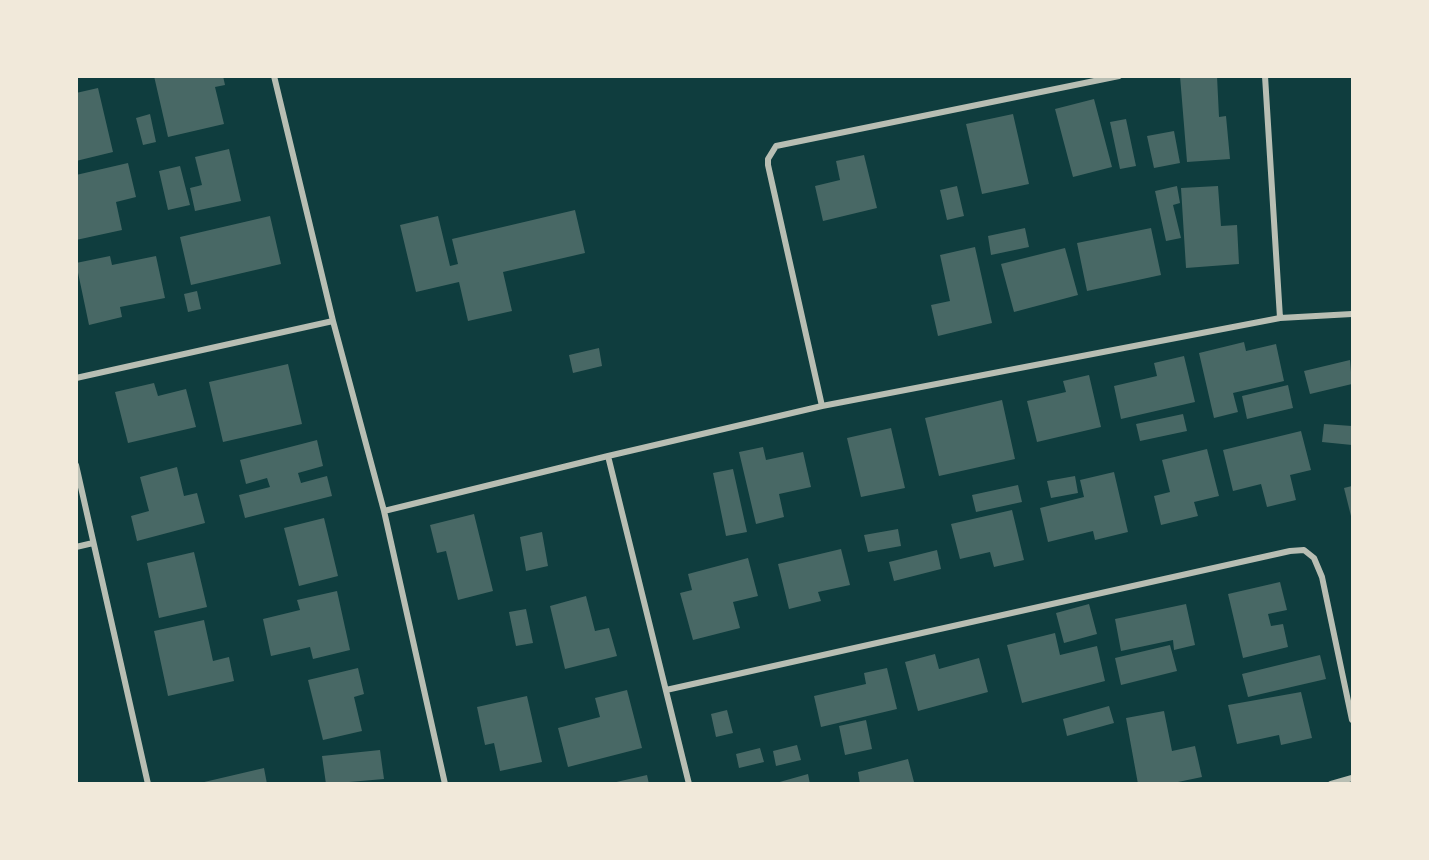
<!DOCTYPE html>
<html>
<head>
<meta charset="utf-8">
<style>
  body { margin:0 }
  #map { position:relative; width:1429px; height:860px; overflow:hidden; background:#0f3d3e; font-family:Overpass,sans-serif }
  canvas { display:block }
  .frame { position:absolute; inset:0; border:78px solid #f1e9da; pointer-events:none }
</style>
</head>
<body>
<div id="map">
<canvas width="1429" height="860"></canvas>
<div class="frame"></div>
</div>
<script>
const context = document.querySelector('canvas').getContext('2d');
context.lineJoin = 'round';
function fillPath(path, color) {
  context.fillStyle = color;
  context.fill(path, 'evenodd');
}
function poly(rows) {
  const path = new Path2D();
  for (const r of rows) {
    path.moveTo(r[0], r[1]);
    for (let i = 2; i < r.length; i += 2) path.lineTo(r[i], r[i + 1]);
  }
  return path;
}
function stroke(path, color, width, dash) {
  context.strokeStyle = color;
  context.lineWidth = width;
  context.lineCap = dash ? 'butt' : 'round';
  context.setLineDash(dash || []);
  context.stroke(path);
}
const building = poly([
  [154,76,223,76,225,85,215,87,224,124,168,137],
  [1180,76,1217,76,1219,117,1226,116,1230,159,1187,162],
  [98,88,113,152,76,161,76,93],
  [1094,99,1112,167,1073,177,1055,109],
  [150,114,156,142,143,145,136,118],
  [1013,114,1029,184,982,194,966,124],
  [1126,119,1136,166,1120,169,1110,122],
  [1174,131,1180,163,1154,168,1147,136],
  [229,149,241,201,195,211,190,188,202,185,195,157],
  [864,155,877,208,823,221,815,186,840,180,836,161],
  [128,163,136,197,116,202,122,230,76,240,76,175],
  [180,166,190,205,168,210,159,171],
  [957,186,964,216,947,220,940,190],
  [1177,186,1180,203,1173,205,1181,238,1166,241,1155,191],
  [1218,186,1221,226,1237,225,1239,264,1186,268,1181,188],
  [575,210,585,253,503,272,512,311,468,321,459,282,416,292,400,225,438,216,450,266,458,264,452,239],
  [270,216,281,264,191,285,180,237],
  [1025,228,1029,247,991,255,988,236],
  [1151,228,1161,275,1087,291,1077,243],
  [975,247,992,323,938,336,931,305,950,301,940,255],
  [1065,248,1078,295,1014,312,1001,264],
  [110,256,112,265,156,256,165,298,120,307,122,317,89,325,76,263],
  [197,291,201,309,188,312,184,294],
  [1244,342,1246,351,1276,344,1284,381,1233,393,1238,412,1214,418,1199,353],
  [599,348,602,366,573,373,569,355],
  [1184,356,1195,402,1121,419,1114,386,1157,376,1154,363],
  [1350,360,1352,384,1310,394,1304,371],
  [288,364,302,424,223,442,209,382],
  [1089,375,1101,427,1037,442,1027,401,1066,392,1063,381],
  [154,383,158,396,186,389,196,427,128,443,115,392],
  [1288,385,1293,408,1247,419,1242,396],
  [1002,400,1015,459,939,476,925,418],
  [1183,414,1187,431,1140,441,1136,424],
  [1324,424,1352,426,1352,445,1322,442],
  [891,428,905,488,861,497,847,438],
  [1301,431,1311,470,1290,475,1296,500,1267,507,1261,484,1233,491,1223,450],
  [317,440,323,466,298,473,301,483,327,476,332,496,245,518,239,495,270,487,267,478,246,484,240,460],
  [763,447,766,460,803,452,811,487,779,494,784,517,756,524,739,452],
  [1207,449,1219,496,1194,502,1198,516,1161,525,1154,496,1170,492,1162,460],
  [177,467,184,496,197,493,205,523,137,541,131,516,149,511,140,477],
  [733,469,747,532,726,536,713,473],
  [1114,472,1128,532,1095,540,1093,531,1048,542,1040,508,1084,497,1080,480],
  [1075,476,1078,493,1051,498,1047,481],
  [1018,485,1022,502,976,512,972,495],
  [1352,486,1352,520,1344,488],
  [1012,510,1024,560,994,567,990,552,960,559,951,524],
  [474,514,493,591,458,600,446,551,437,553,430,525],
  [324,518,338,576,299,586,284,528],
  [898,529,901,546,868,552,864,535],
  [542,532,548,566,526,571,520,537],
  [841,549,850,585,818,592,821,601,789,609,778,564],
  [937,550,941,569,894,581,889,562],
  [194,552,207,607,159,618,147,563],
  [748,558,758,596,733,602,740,628,693,640,680,593,692,590,688,574],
  [1280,582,1287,610,1268,614,1271,626,1283,624,1288,647,1243,658,1228,594],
  [337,591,350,650,313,659,310,647,271,656,263,619,300,610,297,600],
  [586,596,595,631,609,628,617,656,565,669,550,606],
  [1089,604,1097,634,1064,643,1056,613],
  [1186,604,1195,645,1174,650,1173,640,1121,651,1115,619],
  [526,609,533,643,516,646,509,612],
  [204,620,213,661,229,657,234,681,168,696,154,631],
  [1055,633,1060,655,1097,646,1105,681,1022,703,1007,645],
  [1170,645,1177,671,1121,685,1115,658],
  [935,654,939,669,979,658,988,692,918,711,905,662],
  [1320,655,1326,679,1248,697,1242,674],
  [358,668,364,694,354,697,362,731,323,740,308,680],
  [887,668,897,709,821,727,814,696,866,684,864,673],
  [627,690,642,748,568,767,558,728,600,717,595,698],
  [1301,692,1312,738,1281,745,1279,735,1237,744,1228,705],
  [527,696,542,762,500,771,494,743,485,745,477,707],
  [1109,706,1114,723,1067,736,1063,719],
  [727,710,733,733,716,737,711,714],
  [1164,711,1172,751,1195,746,1202,777,1178,782,1178,784,1138,784,1126,718],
  [866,720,872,749,845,755,839,726],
  [797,745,801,760,776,766,773,751],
  [760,748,764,762,739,768,736,754],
  [380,750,384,779,326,784,322,756],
  [908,759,914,782,860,784,858,772],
  [264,768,267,784,200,784,200,783],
  [808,774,810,784,776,784,776,783],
  [647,775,649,784,612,784,612,783]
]);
const minor = poly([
  [274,76,333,321,384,511,445,784],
  [1265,76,1280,318],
  [76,378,333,321],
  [822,406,768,165,768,159,776,146,1119,76],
  [608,456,822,406,1280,318,1352,314],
  [76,465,148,784],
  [384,511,608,456,689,784],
  [76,547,93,543],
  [666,690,1290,551,1304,550,1314,558,1322,577,1352,720],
  [1331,784,1352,778]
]);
fillPath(building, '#486865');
stroke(minor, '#b8beb3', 6);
</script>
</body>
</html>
